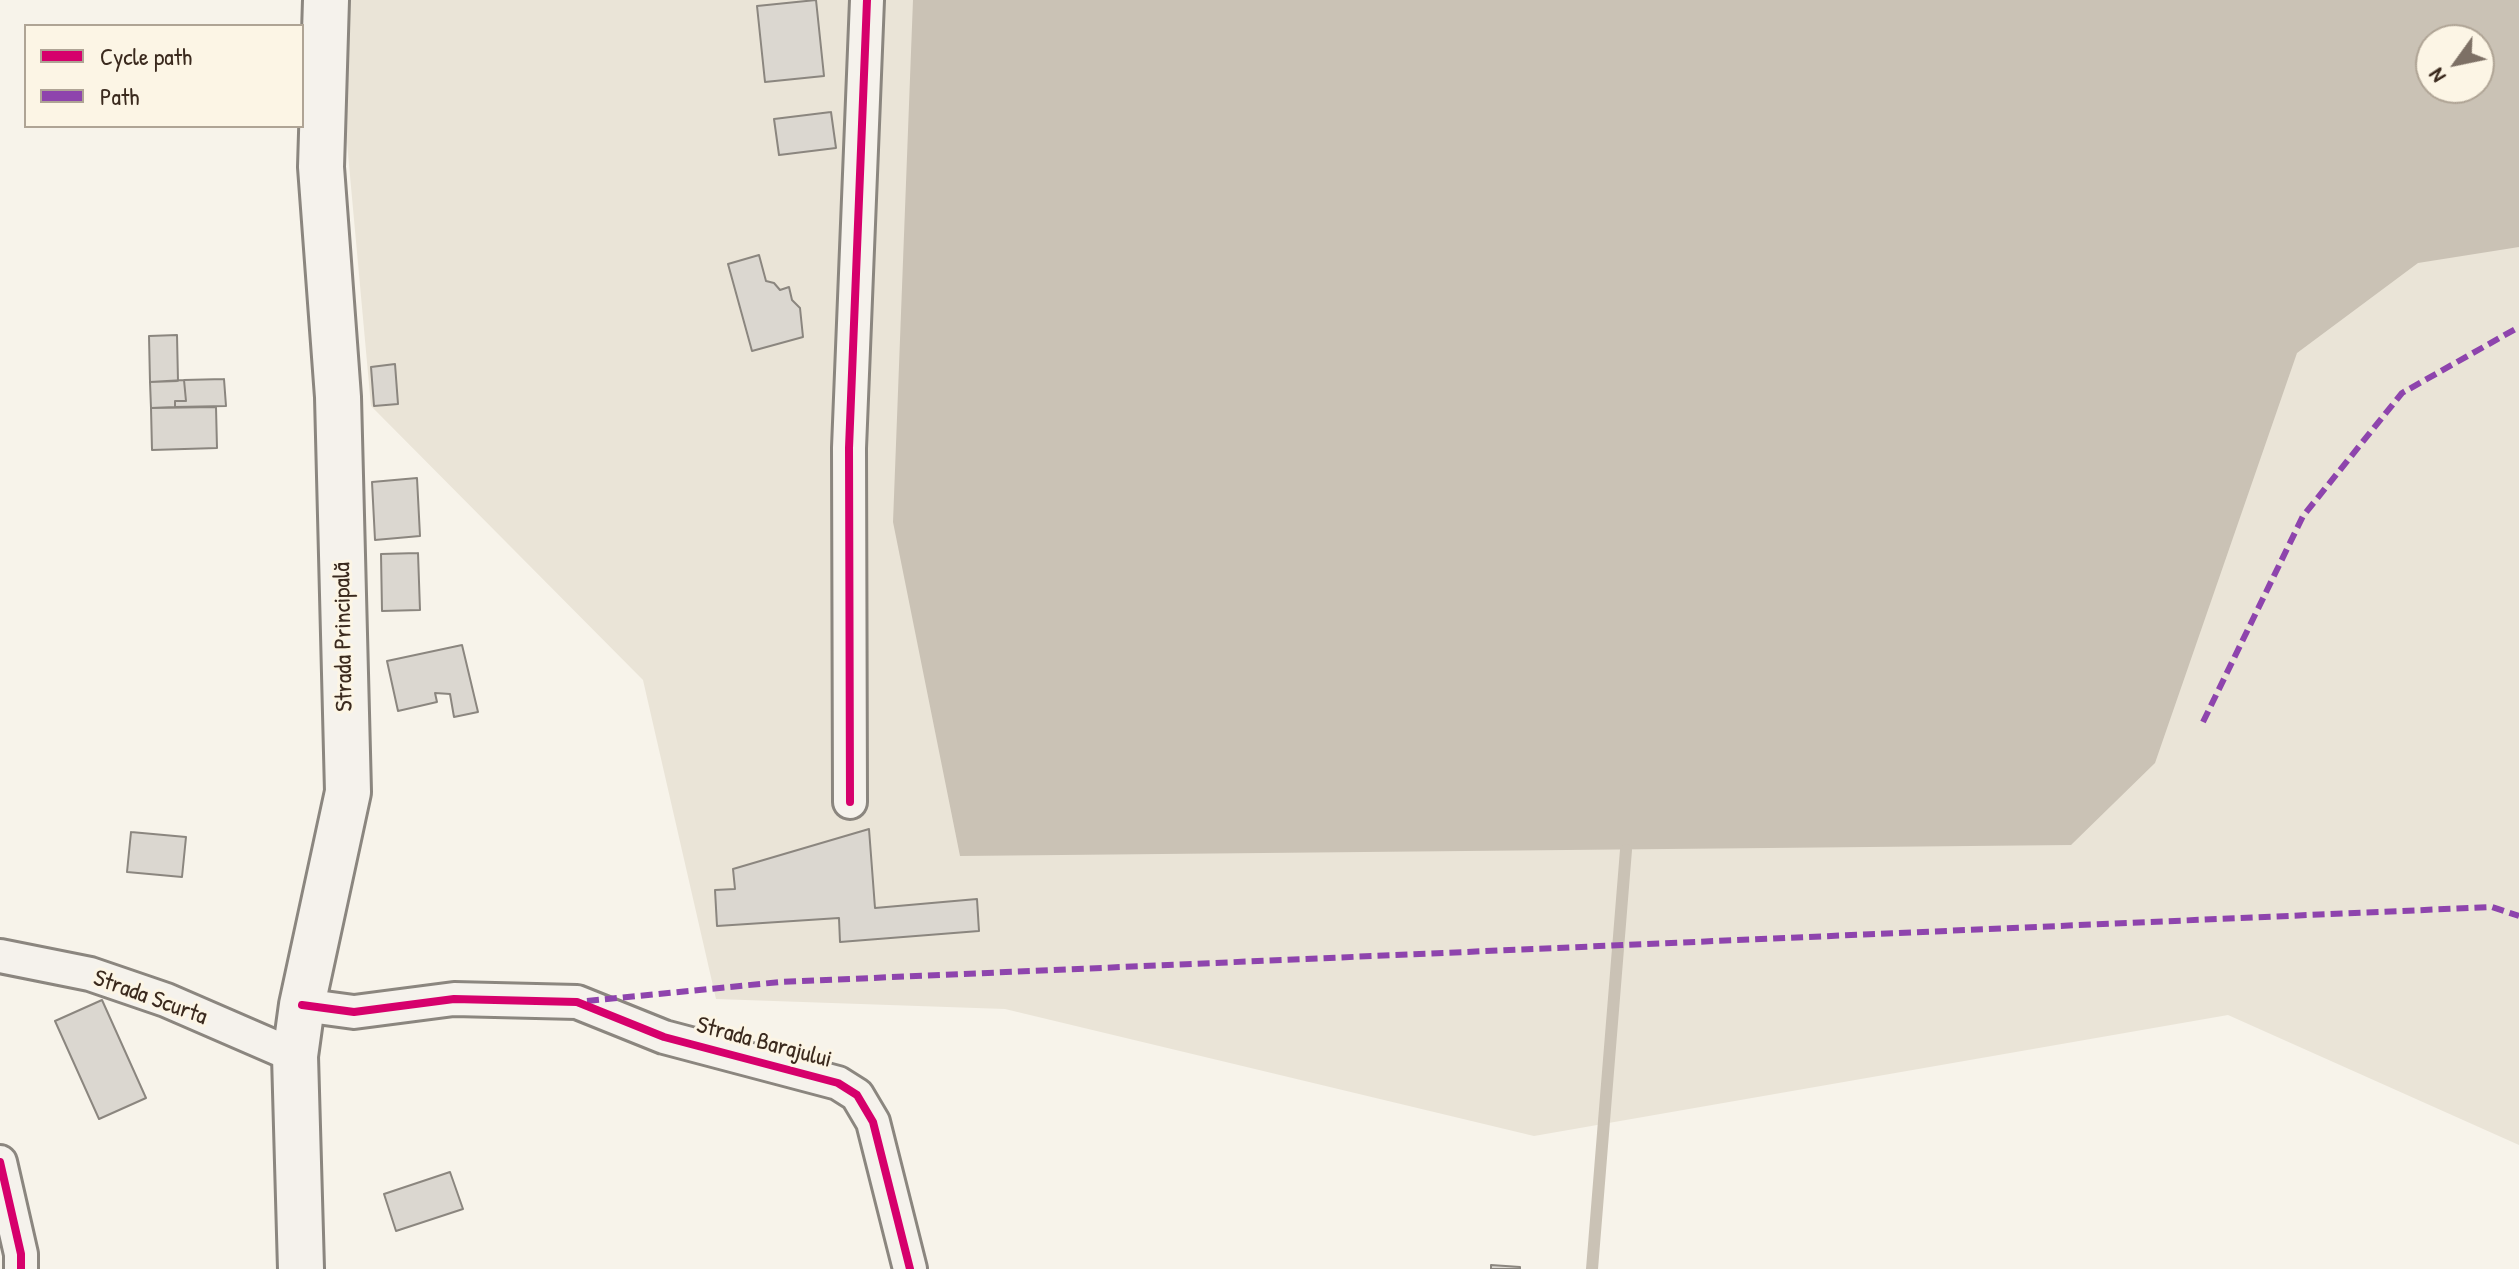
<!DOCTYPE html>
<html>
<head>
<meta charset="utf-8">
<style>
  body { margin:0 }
  #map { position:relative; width:2519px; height:1269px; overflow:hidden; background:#f7f3ea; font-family:"Patrick Hand",sans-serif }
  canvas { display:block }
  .legend { position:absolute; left:24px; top:24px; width:280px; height:104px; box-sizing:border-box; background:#fcf5e5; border:2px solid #afa495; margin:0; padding:10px 14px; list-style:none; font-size:24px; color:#3b2a1e }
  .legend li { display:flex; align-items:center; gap:16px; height:40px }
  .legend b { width:40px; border:2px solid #afa495 }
  .north { position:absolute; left:2415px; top:24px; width:80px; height:80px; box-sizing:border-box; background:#fcf5e5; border:2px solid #afa495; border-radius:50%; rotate:237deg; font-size:22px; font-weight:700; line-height:32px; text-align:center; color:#3b2a1e }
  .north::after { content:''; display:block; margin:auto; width:28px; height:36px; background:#7d7065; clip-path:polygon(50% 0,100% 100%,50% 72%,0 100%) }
</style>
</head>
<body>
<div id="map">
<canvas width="2519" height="1269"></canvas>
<ul class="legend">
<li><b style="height:10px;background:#d6006c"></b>Cycle path</li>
<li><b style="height:10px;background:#8e44ad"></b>Path</li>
</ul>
<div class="north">N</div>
</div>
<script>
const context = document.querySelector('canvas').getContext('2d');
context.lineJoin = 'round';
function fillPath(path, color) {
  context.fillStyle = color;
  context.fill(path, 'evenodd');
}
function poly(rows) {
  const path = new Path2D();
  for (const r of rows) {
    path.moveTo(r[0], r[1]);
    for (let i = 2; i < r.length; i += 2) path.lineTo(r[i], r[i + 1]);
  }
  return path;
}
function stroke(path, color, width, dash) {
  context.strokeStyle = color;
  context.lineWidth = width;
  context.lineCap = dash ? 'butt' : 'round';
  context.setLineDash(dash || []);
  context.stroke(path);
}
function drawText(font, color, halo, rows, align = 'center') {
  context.font = font + ' "Patrick Hand",sans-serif';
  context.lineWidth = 6;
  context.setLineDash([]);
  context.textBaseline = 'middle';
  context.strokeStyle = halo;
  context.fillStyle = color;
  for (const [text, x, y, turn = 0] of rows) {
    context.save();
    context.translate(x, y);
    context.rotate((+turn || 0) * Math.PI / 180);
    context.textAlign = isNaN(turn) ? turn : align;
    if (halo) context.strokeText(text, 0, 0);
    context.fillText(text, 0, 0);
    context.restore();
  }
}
const green = poly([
  [334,0,2519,0,2519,1145,2228,1015,1534,1136,1005,1009,716,999,643,680,371,406],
  [2431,40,2479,40,2479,88,2431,88]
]);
const water = poly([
  [913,0,2519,0,2519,247,2418,263,2297,353,2155,763,2071,845,960,856,893,522],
  [2431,40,2479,40,2479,88,2431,88]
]);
const stream = poly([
  [1592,1269,1626,850]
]);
const building = poly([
  [816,0,824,76,765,82,757,6,816,0],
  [831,112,836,148,779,155,774,119,831,112],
  [759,255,766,281,774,283,780,290,789,287,792,300,800,308,803,337,752,351,728,264,759,255],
  [177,335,178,381,150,382,149,336,177,335],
  [395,364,398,404,374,406,371,367,395,364],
  [224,379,226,406,175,407,175,401,186,401,184,380,224,379],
  [184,380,186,401,175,401,175,407,151,408,150,382,184,380],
  [216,407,217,448,152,450,151,408,216,407],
  [417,478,420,536,375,540,372,482,417,478],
  [418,553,420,610,382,611,381,554,418,553],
  [462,645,478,712,454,717,450,694,435,693,437,702,398,711,387,661,462,645],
  [869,829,875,908,977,899,979,931,840,942,839,918,717,926,715,890,735,889,733,869,869,829],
  [131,832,186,837,182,877,127,872,131,832],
  [102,1000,146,1098,99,1119,55,1021,102,1000],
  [450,1172,463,1209,396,1231,384,1194,450,1172],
  [1491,1265,1520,1267,1520,1269,1491,1269,1491,1265]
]);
const street = poly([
  [850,802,849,448,867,0],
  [0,956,90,974,166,1000,295,1056],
  [302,1005,354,1012,454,999,577,1002,664,1037,838,1083,857,1095,873,1122,910,1269],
  [0,1162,21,1254,21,1269]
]);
const secondary = poly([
  [301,1269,295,1056,302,1005,348,792,338,397,321,167,326,0]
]);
const quiet = poly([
  [2203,722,2303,516,2402,393,2519,327],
  [587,1001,780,982,2492,907,2519,916]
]);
const cycleway = poly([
  [850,802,849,448,867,0],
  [302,1005,354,1012,454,999,577,1002,664,1037,838,1083,857,1095,873,1122,910,1269],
  [0,1162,21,1254,21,1269]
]);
const streetNames = [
  ["Strada Principală",344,637,-91],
  ["Strada Scurta",150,998,20],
  ["Strada Barajului",764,1043,15]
];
fillPath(green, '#eae4d7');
fillPath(water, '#cac2b5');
stroke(stream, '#cac2b5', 12);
fillPath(building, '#dbd7d0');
stroke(building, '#8b867f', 2);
stroke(street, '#8b867f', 38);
stroke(secondary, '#8b867f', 50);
stroke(street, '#f5f2ec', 32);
stroke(secondary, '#f5f2ec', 44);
stroke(quiet, '#8e44ad', 6, [12, 6]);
stroke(cycleway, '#d6006c', 8);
drawText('24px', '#3b2a1e', '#fcf5e5', streetNames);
</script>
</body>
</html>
